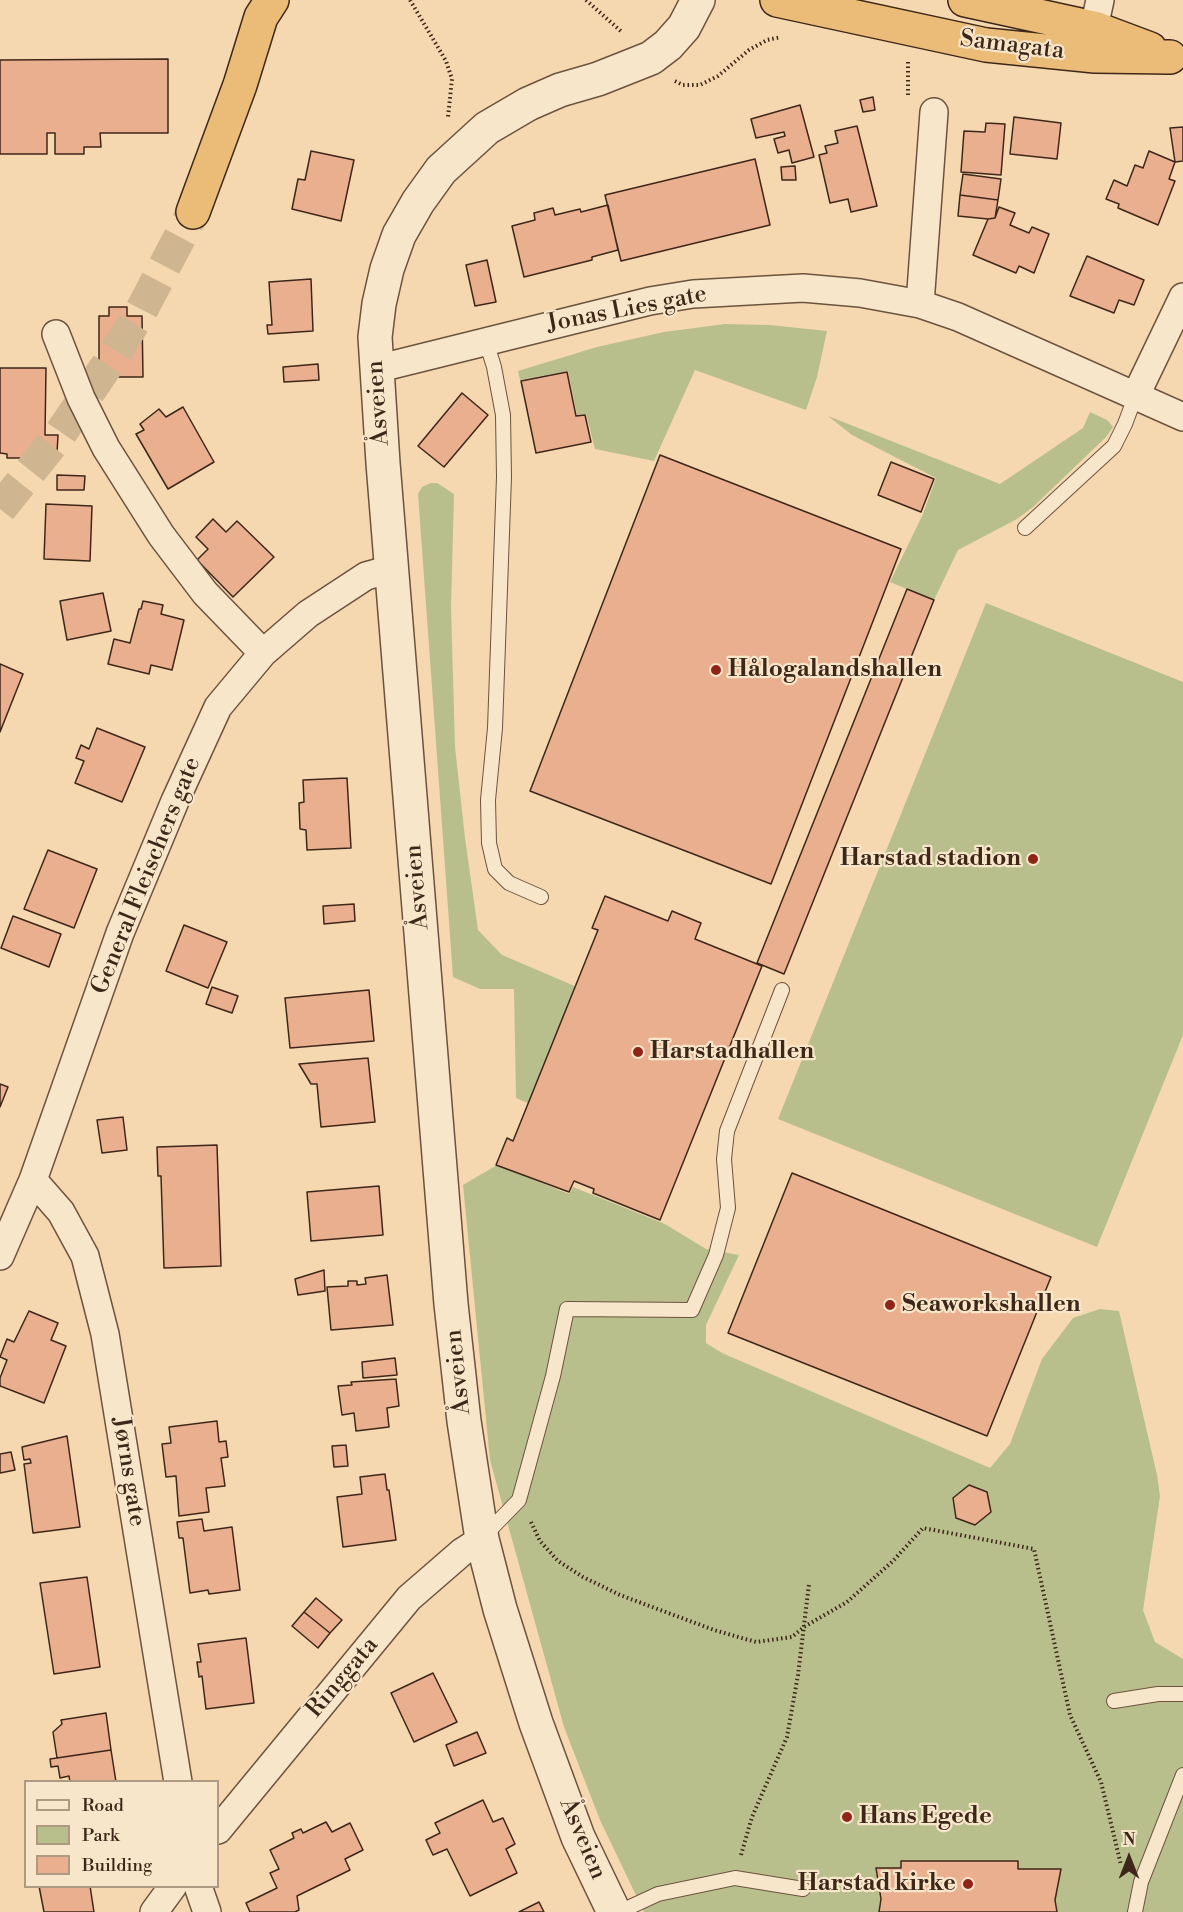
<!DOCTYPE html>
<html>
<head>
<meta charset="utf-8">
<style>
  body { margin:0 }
  #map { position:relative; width:1183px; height:1912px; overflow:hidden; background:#f5d8af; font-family:"Libre Bodoni",serif }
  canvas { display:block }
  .legend { position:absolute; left:24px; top:1780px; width:195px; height:108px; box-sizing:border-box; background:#f8e6cb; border:2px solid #ae9a83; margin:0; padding:8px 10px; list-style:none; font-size:18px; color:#3e2718 }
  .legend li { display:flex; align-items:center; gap:12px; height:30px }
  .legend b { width:30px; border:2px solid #ae9a83 }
  .north { position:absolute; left:1099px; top:1828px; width:60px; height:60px; -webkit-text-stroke:4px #f8e6cb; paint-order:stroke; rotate:0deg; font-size:16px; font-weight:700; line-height:24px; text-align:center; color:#3e2718 }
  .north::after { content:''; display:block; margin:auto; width:21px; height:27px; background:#3e2718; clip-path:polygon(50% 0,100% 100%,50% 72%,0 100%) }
</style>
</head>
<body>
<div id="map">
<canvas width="1183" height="1912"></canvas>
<ul class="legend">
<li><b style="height:8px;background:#f8e6cb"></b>Road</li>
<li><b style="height:16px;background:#b8bf8d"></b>Park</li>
<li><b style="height:16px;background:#e9af8f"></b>Building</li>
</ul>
<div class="north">N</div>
</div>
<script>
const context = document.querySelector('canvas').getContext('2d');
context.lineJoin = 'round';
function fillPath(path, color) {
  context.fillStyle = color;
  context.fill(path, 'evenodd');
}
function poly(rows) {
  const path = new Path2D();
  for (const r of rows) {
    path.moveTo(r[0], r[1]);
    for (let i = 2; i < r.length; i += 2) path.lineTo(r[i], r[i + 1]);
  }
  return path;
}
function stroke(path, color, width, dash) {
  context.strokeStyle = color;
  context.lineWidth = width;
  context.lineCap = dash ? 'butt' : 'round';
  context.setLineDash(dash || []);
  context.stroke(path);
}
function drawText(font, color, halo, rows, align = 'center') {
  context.font = font + ' "Libre Bodoni",serif';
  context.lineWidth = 4.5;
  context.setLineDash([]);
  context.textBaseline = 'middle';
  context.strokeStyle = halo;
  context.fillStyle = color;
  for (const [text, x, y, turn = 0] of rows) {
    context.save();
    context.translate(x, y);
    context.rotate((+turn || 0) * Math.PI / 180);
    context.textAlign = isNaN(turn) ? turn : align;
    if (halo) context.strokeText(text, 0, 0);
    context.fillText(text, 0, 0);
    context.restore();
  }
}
const green = poly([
  [725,324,770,325,827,331,817,377,806,410,695,370,654,461,595,449,586,414,577,415,568,371,520,380,518,371,597,347,664,332],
  [1090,412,1107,420,1113,427,1106,437,1033,507,1017,519,958,550,934,600,890,582,923,514,936,478,852,435,828,416,1000,484,1083,428],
  [431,483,437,483,454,494,451,607,455,747,465,838,478,930,502,955,577,987,530,1104,516,1098,514,989,480,989,453,977,418,494,422,487],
  [986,603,1183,682,1183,1035,1097,1247,778,1119],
  [497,1165,569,1194,573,1187,665,1224,706,1249,739,1255,706,1325,706,1343,722,1353,990,1468,1010,1444,1042,1359,1073,1318,1100,1309,1119,1311,1157,1475,1160,1496,1143,1610,1155,1642,1183,1659,1183,1912,644,1912,600,1820,564,1727,490,1460,463,1185]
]);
const building = poly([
  [168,59,168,133,100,133,101,147,84,147,84,154,55,154,55,133,47,133,47,154,0,154,0,60,168,59],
  [873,97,875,110,863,112,860,100,873,97],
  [800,105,814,157,792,163,789,150,778,153,774,139,785,136,784,132,756,138,751,119,800,105],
  [1014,117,1061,123,1057,159,1010,154,1014,117],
  [986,123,1005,124,1001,175,961,172,964,131,985,132,986,123],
  [857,126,877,206,851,212,848,199,830,203,819,155,827,153,825,146,838,143,835,131,857,126],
  [1183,127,1183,161,1175,162,1170,128,1183,127],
  [311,151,354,160,341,221,292,209,298,179,305,180,311,151],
  [1149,151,1175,162,1169,179,1175,181,1158,225,1118,208,1119,204,1106,199,1114,180,1127,186,1135,165,1143,168,1149,151],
  [755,159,770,225,621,261,605,195,755,159],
  [795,166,796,180,782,180,781,167,795,166],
  [963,174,1001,179,998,200,960,195,963,174],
  [960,195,998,200,995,218,988,219,958,216,960,195],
  [608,205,618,250,592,257,592,260,524,277,512,226,535,220,534,213,553,208,555,215,580,209,581,212,608,205],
  [999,207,1015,213,1010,225,1029,233,1032,227,1049,234,1034,273,1019,266,1016,273,973,255,988,219,995,218,999,207],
  [1087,256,1144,280,1134,305,1119,300,1114,313,1070,296,1087,256],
  [487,260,496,302,475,306,466,265,487,260],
  [311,279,313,331,268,334,267,325,272,325,269,282,311,279],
  [109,307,127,307,127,316,142,316,143,377,99,377,99,316,109,316,109,307],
  [318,364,319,380,284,382,283,367,318,364],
  [0,368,46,368,45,435,58,435,57,453,44,452,41,454,41,458,7,458,7,454,0,453,0,368],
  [567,372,576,416,585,415,591,442,536,453,521,381,567,372],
  [462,393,488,415,444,467,418,446,462,393],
  [183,407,214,462,168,489,136,434,144,430,140,424,159,409,166,417,183,407],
  [660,455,901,549,771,884,530,791,660,455],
  [891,462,934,479,921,512,878,495,891,462],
  [57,475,85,476,84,490,57,490,57,475],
  [46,504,92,506,90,561,44,559,46,504],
  [213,519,226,532,237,521,274,557,233,597,197,560,208,549,196,537,213,519],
  [907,589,934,600,784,974,757,963,907,589],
  [103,593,111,631,67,640,60,601,103,593],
  [143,601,163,605,161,614,184,620,172,670,151,665,149,674,108,664,114,639,130,643,139,609,141,609,143,601],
  [0,664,23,674,0,732,0,664],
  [97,728,145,747,122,802,75,783,84,761,76,758,81,745,89,749,97,728],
  [347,778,351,848,307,850,306,830,300,829,299,803,304,802,303,780,347,778],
  [48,850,97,869,74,928,24,909,48,850],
  [605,896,668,921,672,911,701,923,695,939,762,966,660,1220,593,1193,594,1189,574,1181,569,1192,496,1165,507,1138,513,1141,598,930,592,928,605,896],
  [354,904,355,921,324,924,323,906,354,904],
  [13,916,61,934,49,967,1,948,13,916],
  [184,925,227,942,208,988,166,971,184,925],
  [212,987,238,996,232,1013,206,1004,212,987],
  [369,990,374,1041,290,1048,285,998,369,990],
  [368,1058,375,1122,321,1127,317,1084,311,1084,299,1064,368,1058],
  [0,1084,8,1087,0,1107,0,1084],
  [123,1117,127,1150,102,1153,97,1120,123,1117],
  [217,1145,221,1266,164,1268,161,1176,158,1176,157,1147,217,1145],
  [792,1173,1051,1277,987,1436,728,1333,792,1173],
  [379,1186,383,1235,311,1241,307,1192,379,1186],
  [324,1270,325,1291,298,1295,295,1279,324,1270],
  [387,1275,393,1325,331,1330,327,1287,348,1286,348,1281,357,1281,357,1285,366,1284,365,1278,387,1275],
  [29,1311,58,1323,51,1340,66,1346,44,1403,0,1386,0,1378,7,1360,0,1357,7,1339,14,1342,29,1311],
  [395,1358,397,1375,363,1378,362,1362,395,1358],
  [396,1379,399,1406,387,1408,389,1427,356,1431,354,1413,342,1415,338,1386,352,1385,351,1382,396,1379],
  [217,1421,219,1442,226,1441,228,1457,221,1458,225,1486,206,1488,209,1512,179,1516,176,1476,166,1477,162,1444,171,1443,169,1427,217,1421],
  [67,1436,80,1527,33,1533,24,1464,31,1463,30,1459,24,1460,22,1447,67,1436],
  [346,1445,348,1466,334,1467,332,1446,346,1445],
  [11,1452,15,1470,0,1473,0,1454,11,1452],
  [385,1474,387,1490,389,1490,396,1540,343,1547,337,1497,362,1494,360,1477,385,1474],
  [969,1485,987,1492,991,1512,975,1525,956,1518,953,1498,969,1485],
  [202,1519,204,1531,232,1527,240,1590,209,1594,208,1590,190,1593,183,1538,179,1538,177,1522,202,1519],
  [87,1577,100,1667,54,1674,40,1583,87,1577],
  [316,1598,342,1620,330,1633,304,1612,316,1598],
  [304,1612,330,1633,318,1648,292,1626,304,1612],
  [246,1638,254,1703,206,1709,202,1676,199,1677,197,1662,201,1662,198,1644,246,1638],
  [433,1673,457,1722,414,1742,391,1693,433,1673],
  [106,1713,111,1750,57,1758,53,1732,62,1724,61,1720,106,1713],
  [477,1732,486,1753,454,1766,446,1745,477,1732],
  [111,1750,116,1782,70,1782,69,1776,60,1778,58,1766,51,1767,50,1759,111,1750],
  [483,1800,493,1822,503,1818,515,1844,506,1849,517,1873,470,1896,447,1849,433,1855,426,1840,440,1833,435,1823,483,1800],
  [326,1822,332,1832,350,1823,363,1850,345,1859,350,1870,297,1896,299,1910,295,1912,250,1912,246,1903,277,1888,270,1873,279,1869,270,1850,294,1838,292,1833,301,1829,303,1833,326,1822],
  [901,1861,1018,1861,1018,1869,1061,1869,1055,1900,1057,1912,879,1912,881,1899,876,1868,901,1868,901,1861],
  [39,1886,90,1886,94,1912,44,1912,39,1886],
  [539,1902,544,1912,519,1912,539,1902]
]);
const trunkTunnel = poly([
  [0,509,60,434,114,355,141,311,193,212]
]);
const path = poly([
  [410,0,446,61,452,79,448,117],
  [586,0,623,33],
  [675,81,683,85,700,85,718,76,749,50,767,40,781,37],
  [908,95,908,61],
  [531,1522,540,1541,558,1561,583,1577,620,1595,714,1630,756,1642,792,1637,804,1627,847,1602,892,1562,923,1528,1034,1549,1070,1715,1101,1782,1121,1865],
  [741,1855,752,1817,787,1737,798,1675,809,1584]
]);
const service = poly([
  [486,341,494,367,503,415,504,477,495,728,488,800,489,843,495,869,509,883,541,897],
  [1025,528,1114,446,1125,424,1135,397],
  [483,1537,519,1500,553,1376,567,1309,692,1310,716,1255,728,1208,724,1159,727,1131,782,990],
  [1114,1701,1158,1694,1183,1694],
  [619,1912,658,1894,735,1878,803,1889],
  [1135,1912,1141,1882,1183,1775]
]);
const minor = poly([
  [1094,28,1100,0],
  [920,304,934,112],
  [56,334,81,398,106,448,161,535,205,593,263,653],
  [376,369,650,301,693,294,803,288,860,293,920,304,958,317,1183,417],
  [1135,397,1183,297],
  [33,1180,61,1212,85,1256,105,1334,178,1782],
  [0,1256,33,1180,120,933,175,801,218,707,263,653,308,614,366,576,391,569],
  [218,1830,409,1598,462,1552,482,1539],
  [198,1886,207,1912],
  [154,1912,173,1886]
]);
const tertiary = poly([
  [614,1912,578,1837,536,1723,500,1609,482,1539,464,1421,451,1304,383,463,375,337,379,304,387,269,399,235,418,202,441,170,487,128,528,104,560,90,598,79,651,58,668,45,684,27,698,0]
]);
const trunk = poly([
  [777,0,986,45,1095,56,1170,57],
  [965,0,1094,28,1150,49],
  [193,212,240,85,261,17,272,0]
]);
const markers = [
  [716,670,6,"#8f2418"],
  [1033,859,6,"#8f2418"],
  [638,1052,6,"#8f2418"],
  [890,1305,6,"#8f2418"],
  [847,1817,6,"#8f2418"],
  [968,1884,6,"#8f2418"]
];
const streetNames = [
  ["Samagata",1012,46,7],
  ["Jonas Lies gate",627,310,-11],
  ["Åsveien",379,403,-94],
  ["General Fleischers gate",147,876,-68],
  ["Åsveien",418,887,-95],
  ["Åsveien",459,1372,-96],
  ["Jørns gate",128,1472,81],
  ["Ringgata",343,1678,-50],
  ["Åsveien",582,1839,67]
];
const poiNames = [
  ["Hålogalandshallen",728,670],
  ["Harstad stadion",1021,859,"right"],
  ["Harstadhallen",650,1052],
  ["Seaworkshallen",902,1305],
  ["Hans Egede",859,1817],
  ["Harstad kirke",956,1884,"right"]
];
fillPath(green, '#b8bf8d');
fillPath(building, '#e9af8f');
stroke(building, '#3e2718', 1.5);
stroke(trunkTunnel, '#d0b591', 33, [33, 16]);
stroke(service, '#6c533e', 16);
stroke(minor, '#6c533e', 30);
stroke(tertiary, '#6c533e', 36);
stroke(trunk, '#3e2718', 36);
stroke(path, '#3e2718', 4, [1.5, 3]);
stroke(service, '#f8e6cb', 14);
stroke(minor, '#f8e6cb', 27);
stroke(tertiary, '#f8e6cb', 33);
stroke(trunk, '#eabc78', 33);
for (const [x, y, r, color] of markers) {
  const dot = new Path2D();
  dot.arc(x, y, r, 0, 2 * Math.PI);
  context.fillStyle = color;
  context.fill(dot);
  stroke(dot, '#f8e6cb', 2);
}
drawText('24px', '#3e2718', '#f8e6cb', streetNames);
drawText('bold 24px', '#3e2718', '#f8e6cb', poiNames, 'left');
</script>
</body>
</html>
